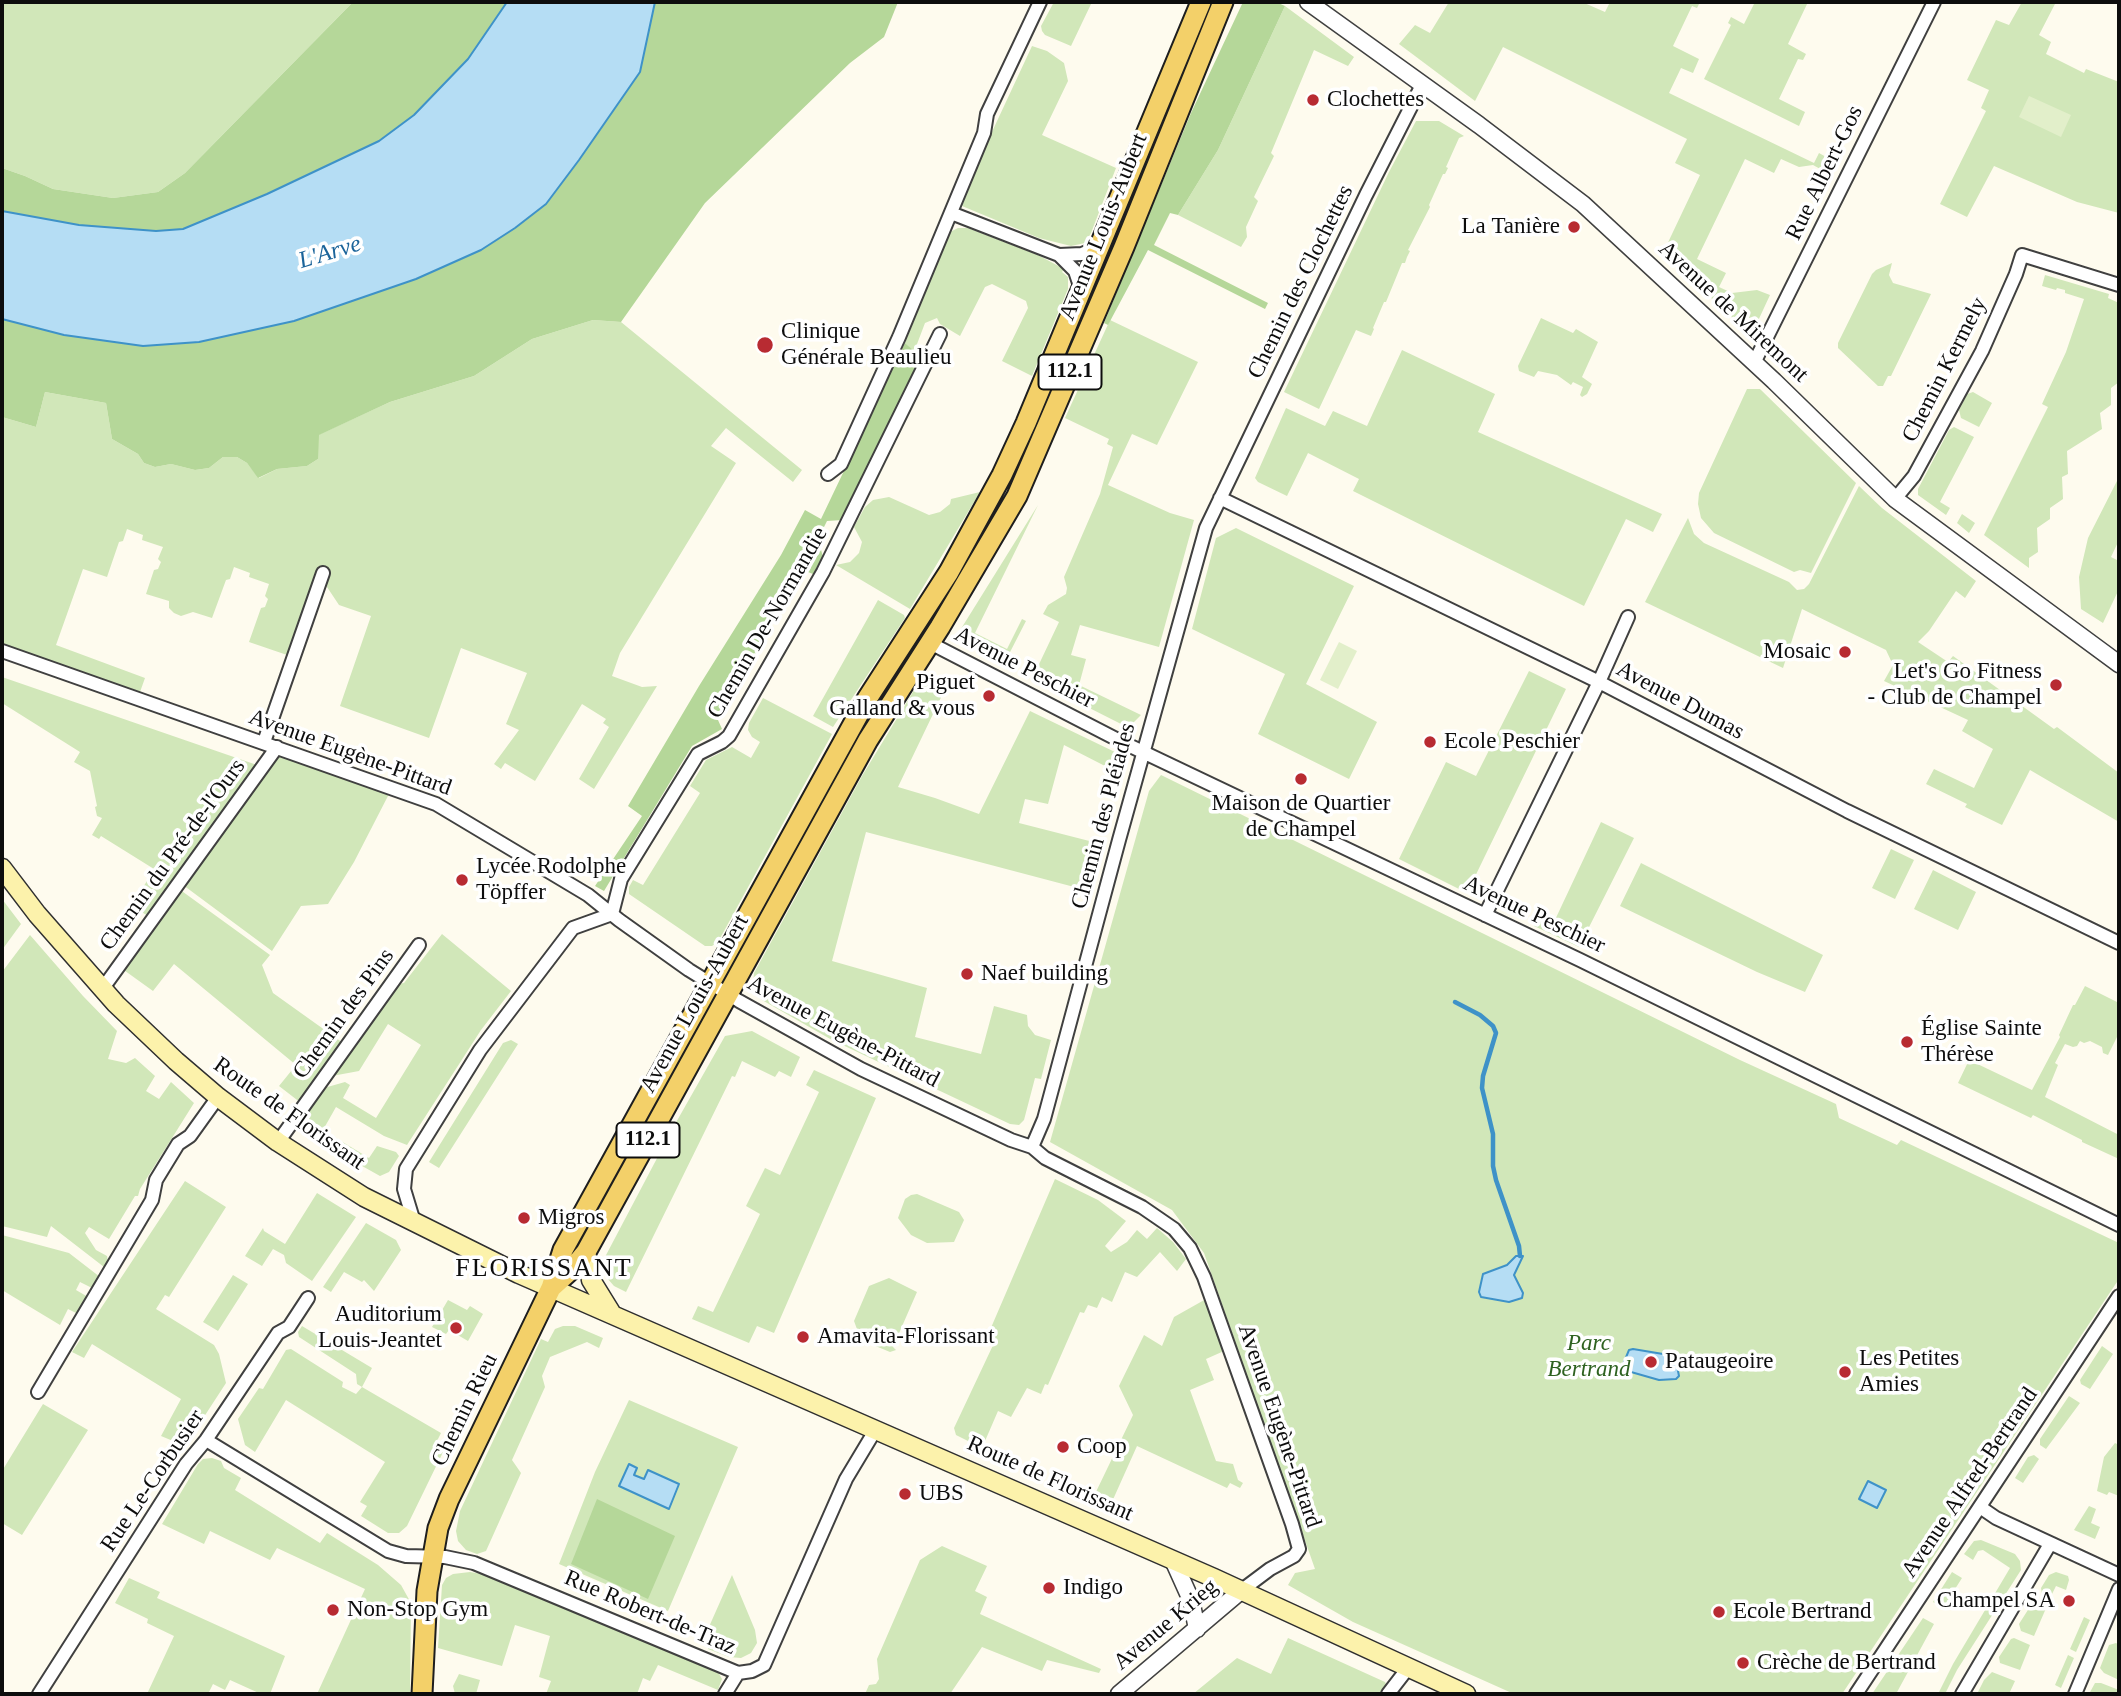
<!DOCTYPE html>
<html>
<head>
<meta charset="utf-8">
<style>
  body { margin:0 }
  #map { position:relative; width:2121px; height:1696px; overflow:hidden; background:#fefbee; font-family:Georgia,serif }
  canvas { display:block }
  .frame { position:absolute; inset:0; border:4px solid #0d0d0d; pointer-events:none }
</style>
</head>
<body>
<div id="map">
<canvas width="2121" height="1696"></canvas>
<div class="frame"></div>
</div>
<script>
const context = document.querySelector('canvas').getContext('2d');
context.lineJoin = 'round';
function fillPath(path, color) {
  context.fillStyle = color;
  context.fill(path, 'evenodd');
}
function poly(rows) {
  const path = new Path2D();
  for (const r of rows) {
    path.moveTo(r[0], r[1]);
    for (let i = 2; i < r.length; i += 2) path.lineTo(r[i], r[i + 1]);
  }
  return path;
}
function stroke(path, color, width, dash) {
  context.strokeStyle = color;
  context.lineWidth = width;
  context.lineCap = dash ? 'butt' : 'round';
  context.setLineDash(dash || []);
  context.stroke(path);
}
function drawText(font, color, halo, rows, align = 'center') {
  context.font = font + ' Georgia,serif';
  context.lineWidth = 7;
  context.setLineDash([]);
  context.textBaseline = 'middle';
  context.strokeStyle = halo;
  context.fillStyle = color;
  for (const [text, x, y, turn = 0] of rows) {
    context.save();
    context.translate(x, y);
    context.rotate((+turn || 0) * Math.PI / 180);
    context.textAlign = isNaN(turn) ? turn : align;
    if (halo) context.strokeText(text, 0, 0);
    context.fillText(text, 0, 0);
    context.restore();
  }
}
const green = poly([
  [2,2,353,2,185,173,158,192,113,198,53,189,25,176,2,168],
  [1054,2,1092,2,1071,46,1045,35,1042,31,1041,26],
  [1449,2,1582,2,1605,12,1610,2,1700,2,1697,8,1692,6,1673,46,1699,59,1693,73,1681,68,1669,93,1814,163,1819,153,1835,162,1831,175,1813,165,1799,167,1781,159,1774,173,1745,159,1697,259,1726,273,1719,287,1732,293,1757,290,1770,295,1757,323,1749,326,1740,325,1663,253,1700,175,1675,163,1687,139,1503,47,1475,101,1399,44,1415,25,1430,33],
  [1755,2,1808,2,1788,44,1806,54,1803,60,1798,59,1779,99,1805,112,1799,126,1704,79,1731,25,1728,23,1731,17,1744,24],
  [2022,2,2056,2,2039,35,2051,42,2046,54,2084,73,2086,69,2119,82,2119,213,2077,202,1994,166,1967,217,1940,204,1986,111,1981,108,1989,90,1967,80,1996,20,2009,25],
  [1285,6,1354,57,1348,66,1314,50,1271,153,1274,156,1254,197,1258,201,1246,227,1247,237,1241,247,1178,215,1218,150],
  [1032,46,1047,51,1064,63,1068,81,1042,135,1116,168,1091,233,1085,243,1071,246,1039,238,962,206,991,134],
  [1416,121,1439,121,1464,136,1459,138,1446,167,1448,168,1445,174,1443,174,1429,205,1430,207,1408,250,1410,251,1407,257,1405,263,1402,263,1386,302,1384,302,1373,328,1374,329,1371,336,1356,330,1319,409,1284,392,1389,172],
  [958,228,968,228,1038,255,1064,269,1062,272,1068,277,1068,289,1032,376,1002,361,1028,308,1026,301,992,284,985,287,960,336,940,324,937,318,925,323,914,352,905,343,950,232],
  [1892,263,1889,275,1893,283,1931,294,1891,376,1888,376,1883,386,1878,386,1838,348,1838,343,1872,274,1876,270],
  [2045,275,2109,294,2108,298,2119,303,2119,382,2111,388,2111,405,2100,413,2102,429,2067,451,2068,474,2062,477,2063,499,2050,508,2050,519,2037,528,2038,552,2029,558,2029,568,1984,535,2048,407,2042,404,2066,352,2084,299,2065,293,2065,290,2057,288,2056,290,2042,286],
  [1541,318,1573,333,1576,329,1598,342,1582,377,1592,384,1587,394,1582,397,1580,395,1583,387,1573,382,1571,385,1557,375,1538,371,1534,377,1519,371,1518,366],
  [593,320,621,322,802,470,793,482,726,428,711,446,736,463,620,653,612,676,642,687,657,686,594,789,579,779,609,727,603,723,606,719,582,704,535,781,505,763,501,769,494,764,519,730,506,724,527,673,461,648,429,738,340,706,371,616,339,605,325,584,290,656,249,642,261,608,265,607,268,599,265,596,269,584,249,577,250,573,234,567,230,579,226,580,212,618,193,612,181,616,174,613,169,608,169,601,146,594,154,570,158,569,161,562,158,559,163,547,142,540,143,535,127,529,123,541,119,542,107,577,83,569,56,645,145,678,140,692,136,694,2,646,2,417,36,427,45,392,106,403,112,439,138,454,144,463,155,467,171,464,195,470,209,468,223,457,237,457,247,463,259,478,277,469,307,466,318,459,318,435,390,402,474,376,532,339],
  [1110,320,1198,362,1157,445,1132,434,1108,485,1170,513,1194,520,1159,647,1080,625,1071,655,1086,659,1079,685,1141,715,1131,725,1123,725,1032,679,1059,622,1043,614,1048,605,1066,594,1067,588,1064,577,1100,494,1113,447,1107,444,1109,439,1065,418],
  [1402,350,1495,394,1478,432,1662,514,1653,532,1626,519,1584,606,1353,491,1359,479,1308,453,1287,496,1258,482,1255,478,1286,408,1325,426,1333,411,1367,426],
  [1747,389,1760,389,1856,483,1811,573,1800,570,1794,572,1714,533,1701,518,1698,504,1699,493],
  [1973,392,1992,403,1979,427,1961,418,1959,410,1967,394],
  [1954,427,1974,437,1940,502,1950,508,1946,515,1918,495,1918,489,1949,430],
  [2119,477,2119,540,2111,557,2119,561,2119,589,2103,623,2081,609,2079,577,2088,538],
  [1859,486,1882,508,1976,581,1965,598,1956,591,1929,631,1918,642,1948,662,1953,656,2054,729,2057,727,2119,773,2119,822,2030,770,2002,825,1965,807,1967,804,1926,784,1934,769,1974,788,1993,749,1962,731,1968,720,1884,681,1893,665,1886,650,1802,609,1783,668,1645,602,1688,518,1694,534,1704,543,1789,582,1797,590,1804,589,1809,584],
  [980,492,910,609,836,565,850,562,859,553,862,542,854,527,865,507,873,500,889,497,929,515,940,512,950,504,951,499],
  [1038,505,975,633,1007,649,1022,619,1026,621,1008,656,959,632],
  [1962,514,1975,523,1969,533,1957,523],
  [1236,528,1354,586,1306,684,1377,722,1349,779,1258,734,1285,674,1192,629,1216,538],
  [878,600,904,615,905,618,833,727,813,716],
  [1529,671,1566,689,1467,893,1399,859,1446,762,1476,776],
  [2,677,257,765,148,916,132,906,154,869,101,836,99,839,92,835,102,818,97,816,95,807,97,806,90,771,74,762,80,752,2,703],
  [922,677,946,687,898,787,935,798,979,814,1030,711,1117,753,1125,772,1103,765,1064,745,1048,804,1025,799,1019,823,1105,845,1096,872,1082,869,1078,888,866,832,832,961,927,988,915,1037,981,1054,994,1006,1027,1015,1028,1026,1035,1035,1051,1040,1041,1079,1035,1078,1024,1120,1019,1125,1010,1124,832,1040,762,1000,756,992,753,984,754,973,862,776],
  [763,698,832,734,718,942,712,946,705,946,629,894,629,887,633,880,643,885,700,793,690,786,706,760,732,747,751,758,760,742,752,737,748,730,749,723],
  [278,754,389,794,354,862,328,904,301,906,272,951,183,885],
  [1161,775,1740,1060,1836,1104,1839,1118,1897,1145,1901,1140,2119,1243,2119,1279,1842,1694,1514,1694,1353,1622,1288,1585,1295,1573,1315,1569,1204,1253,1172,1210,1050,1142,1149,791],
  [1601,822,1634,838,1579,947,1534,926,1539,916,1554,922],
  [1891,849,1914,860,1895,899,1872,888],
  [1641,863,1823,955,1805,992,1757,972,1620,906],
  [1933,870,1976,892,1958,930,1914,909],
  [179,889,270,955,262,965,273,993,343,1043,301,1103,279,1086,296,1065,174,964,153,991,121,968],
  [2,899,21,924,2,950],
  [442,934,511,991,481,1030,407,1145,384,1136,336,1107,323,1130,369,1158,377,1146,396,1152,399,1156,389,1172,380,1176,296,1129,324,1088,345,1082,350,1085,343,1098,376,1118,421,1045,388,1024,359,1071,332,1076,398,984,404,983],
  [30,935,83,996,117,1031,108,1059,126,1063,135,1058,155,1076,146,1091,159,1099,171,1082,194,1103,140,1189,138,1196,135,1196,109,1239,89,1227,85,1233,96,1250,107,1256,108,1262,104,1267,51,1226,47,1237,2,1226,2,972],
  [2085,986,2119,1003,2119,1038,2117,1037,2108,1055,2103,1053,2102,1047,2090,1041,2084,1043,2080,1041,2077,1046,2073,1047,2065,1044,2055,1063,2058,1065,2045,1097,2119,1135,2119,1159,2082,1142,2082,1140,2033,1115,2031,1118,1958,1083,1969,1060,2032,1090,2060,1037,2059,1035,2073,1005,2075,1005],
  [752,1031,800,1057,791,1077,779,1071,775,1077,742,1061,735,1077,732,1076,626,1292,614,1286,607,1278,605,1257,674,1126,725,1036],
  [511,1040,518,1044,439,1168,429,1162,503,1043],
  [814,1070,876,1098,774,1333,757,1326,749,1343,692,1319,698,1306,713,1312,760,1214,746,1206,765,1168,780,1175,819,1092,806,1085],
  [1055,1179,1098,1200,1126,1221,1105,1246,1111,1252,1127,1242,1137,1230,1147,1239,1157,1228,1173,1242,1186,1259,1177,1271,1160,1252,1137,1277,1125,1272,1112,1302,1102,1297,1097,1308,1088,1305,1084,1313,1080,1312,1048,1385,1045,1384,1041,1394,1027,1388,1011,1417,998,1411,982,1448,956,1435,954,1428,995,1341,987,1337],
  [185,1181,226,1207,169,1297,165,1295,156,1309,214,1345,219,1354,226,1383,185,1446,161,1436,181,1399,92,1344,84,1358,72,1352],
  [317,1193,356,1217,312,1281,286,1263,284,1255,273,1249,262,1266,245,1256,263,1228,264,1231,285,1244],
  [917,1194,959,1212,964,1220,954,1242,927,1243,911,1235,898,1218,905,1199,911,1195],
  [366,1223,396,1240,401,1250,374,1291,364,1280,362,1282,344,1272,331,1292,323,1287],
  [2,1235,69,1253,100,1277,92,1288,80,1282,76,1290,88,1297,78,1314,68,1309,60,1325,2,1290],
  [233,1275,248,1284,218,1331,203,1322],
  [889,1278,917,1292,893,1347,896,1350,890,1352,861,1340,854,1321,869,1286],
  [1206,1299,1224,1351,1206,1359,1214,1380,1190,1390,1216,1461,1233,1464,1238,1480,1243,1483,1240,1488,1230,1483,1227,1488,1137,1446,1111,1504,1094,1496,1133,1415,1119,1386,1144,1335,1162,1346,1174,1317],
  [448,1300,467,1310,470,1306,483,1314,468,1341,449,1330,446,1334,432,1327],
  [302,1326,372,1368,362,1387,441,1433,437,1441,445,1448,407,1526,399,1533,388,1533,361,1516,367,1506,360,1502,385,1462,286,1400,255,1452,245,1445,238,1419,259,1388,263,1389,286,1350,291,1349,343,1382,342,1387,356,1394,362,1387,357,1384,356,1374,299,1337,298,1332],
  [563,1326,575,1326,603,1338,599,1348,587,1342,550,1357,542,1376,545,1387,512,1460,521,1473,486,1551,477,1554,466,1550,458,1541,456,1531,460,1511,541,1339,548,1342,555,1329],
  [2102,1346,2113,1354,2090,1389,2081,1384,2080,1380],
  [2069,1396,2080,1403,2046,1449,2040,1445,2040,1439],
  [629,1400,738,1447,668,1611,559,1564,595,1472],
  [43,1404,88,1430,22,1535,2,1523,2,1471],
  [2115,1443,2119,1445,2119,1496,2109,1492,2107,1495,2097,1491,2104,1457],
  [2034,1455,2039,1459,2023,1483,2015,1478,2028,1457],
  [212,1458,221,1461,224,1468,241,1478,235,1490,320,1543,327,1533,378,1565,401,1585,411,1603,410,1694,317,1694,365,1589,277,1548,270,1560,210,1531,204,1544,162,1524,198,1464,203,1459],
  [2089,1506,2096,1509,2091,1523,2100,1527,2095,1539,2074,1530],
  [1981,1540,2015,1554,2020,1561,2021,1570,1957,1670,1945,1694,1939,1692,1953,1664,2010,1568,1983,1550,1978,1551,1973,1560,1964,1554,1974,1541],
  [942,1546,987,1566,975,1591,987,1597,980,1614,1101,1669,1099,1673,1047,1660,1042,1671,982,1647,950,1694,865,1694,869,1685,876,1684,879,1679,877,1659,920,1560],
  [470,1572,488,1575,718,1672,722,1679,718,1690,658,1665,650,1681,643,1678,637,1694,546,1694,551,1681,539,1677,550,1636,515,1625,502,1666,438,1648,442,1585,446,1578,453,1574],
  [1952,1572,1962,1578,1943,1608,1933,1602],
  [2056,1572,2068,1576,2069,1580,2066,1590,2056,1586,2049,1600,2042,1594,2041,1588,2049,1575],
  [732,1575,755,1630,757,1643,751,1653,741,1658,729,1657,708,1649,715,1632,708,1629],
  [129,1578,160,1592,157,1598,285,1656,270,1694,261,1694,230,1680,225,1690,213,1684,208,1694,147,1694,174,1636,147,1623,148,1619,115,1603],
  [2033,1602,2047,1606,2034,1636,2021,1631,2019,1624],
  [2084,1617,2090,1620,2076,1652,2070,1649],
  [1923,1618,1934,1624,1896,1694,1872,1694],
  [1288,1638,1385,1682,1387,1686,1381,1694,1193,1694,1237,1658,1271,1674],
  [2014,1638,2030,1645,2020,1670,2000,1663,1999,1657,2011,1639],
  [2116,1643,2119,1645,2119,1680,2104,1673,2100,1668,2109,1645],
  [2068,1655,2074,1658,2061,1688,2055,1685],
  [1992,1672,2015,1681,2009,1694,1977,1694,1984,1680],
  [459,1674,480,1680,476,1694,455,1694,453,1686],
  [2095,1683,2101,1683,2119,1690,2119,1694,2089,1694]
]);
const forest = poly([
  [353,2,507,2,468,59,414,115,379,141,267,194,183,229,156,231,79,225,2,211,2,168,25,176,53,189,113,198,158,192,185,173],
  [655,2,898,2,884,37,850,63,705,203,621,322,593,320,532,339,474,376,390,402,319,435,318,459,307,466,277,469,258,478,247,463,237,457,223,457,209,468,195,470,171,464,155,467,144,463,138,454,112,439,106,403,45,392,36,427,2,417,2,319,64,335,143,346,199,342,294,321,515,228,546,204,579,160,639,72],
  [1243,2,1276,2,1285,6,1218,150,1178,215,1170,213,1154,245,1268,303,1265,309,1148,250,1108,325,1104,323,1191,113],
  [905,343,922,358,842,520,827,521,818,539,823,557,813,574,803,570,718,720,722,729,692,746,604,891,595,886,642,816,628,806,699,686,781,555,805,510,821,519],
  [597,1499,675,1536,648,1599,571,1564]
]);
const pitch = poly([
  [2029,96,2071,115,2061,137,2019,117],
  [1339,642,1357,651,1338,689,1320,680]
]);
const water = poly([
  [507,2,655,2,640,72,579,160,546,204,515,228,481,250,416,279,294,321,199,342,143,346,64,335,2,319,2,211,79,225,156,231,183,229,267,194,379,141,414,115,468,59,507,2],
  [1516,1256,1523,1256,1514,1275,1523,1293,1522,1298,1509,1302,1481,1297,1479,1292,1483,1274,1507,1265,1516,1256],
  [1633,1349,1675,1356,1679,1376,1676,1379,1659,1380,1624,1370,1622,1367,1629,1350,1633,1349],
  [629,1464,637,1468,634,1475,644,1479,648,1470,679,1484,669,1509,619,1486,629,1464],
  [1868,1481,1886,1490,1877,1508,1859,1499,1868,1481]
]);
const stream = poly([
  [1455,1002,1480,1015,1493,1026,1496,1033,1483,1076,1482,1088,1493,1134,1493,1166,1496,1180,1519,1246,1520,1256]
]);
const minor = poly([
  [951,213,1059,255,1075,271,1081,289],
  [1059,255,1082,254,1098,247],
  [1754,363,1934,2],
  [828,474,841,464,899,337,984,133,987,114,1040,2],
  [1220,498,1599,682,1847,811,2119,943],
  [1895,499,1914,476,1982,351,2016,274,2022,255,2119,285],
  [930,643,1124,743,1580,960,2119,1225],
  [2,651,436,804,588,895,619,920,689,970,739,1001,861,1069,1011,1140,1032,1147,1045,1158,1142,1207,1174,1229,1190,1248,1204,1277,1292,1524,1299,1549,1294,1556,1270,1569,1242,1590],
  [264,742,323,573],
  [612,914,621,879,698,754,722,742,729,736,823,572,940,334],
  [1485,915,1599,682,1628,617],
  [103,988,277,747],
  [278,1142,419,945],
  [1032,1147,1044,1119,1119,840,1206,528,1366,195,1422,85],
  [414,1222,404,1189,406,1169,480,1050,573,928,612,914],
  [38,1392,152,1200,156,1180,178,1144,190,1136,218,1097],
  [206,1440,388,1551,406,1556,445,1557,474,1563,738,1673,752,1671,764,1665,846,1479,876,1429],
  [1980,1507,1996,1518,2119,1575],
  [39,1694,186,1464,206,1440,278,1333,289,1327,308,1298],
  [725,1694,738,1673],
  [1388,1694,1408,1668],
  [1856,1694,2119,1296],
  [1962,1694,2050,1544],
  [2075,1694,2119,1589]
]);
const tertiary = poly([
  [1308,2,1479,125,1583,204,1774,381,1895,499,2119,664],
  [1173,1560,1191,1600,1197,1629],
  [1119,1694,1242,1590]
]);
const secondary = poly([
  [2,868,37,914,116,1004,176,1061,218,1097,278,1142,364,1197,519,1274,1214,1578,1466,1694],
  [586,1252,591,1280,612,1314]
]);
const primary = poly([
  [551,1288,572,1269,586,1252,868,740,940,627,1017,496,1124,247,1223,2],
  [422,1694,427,1591,438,1528,449,1499,551,1288,563,1250,867,699,949,572,1002,475,1026,423,1201,2]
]);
const markers = [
  [1313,100,7,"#b82b32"],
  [1574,227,7,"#b82b32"],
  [765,345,9,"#b82b32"],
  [1845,652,7,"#b82b32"],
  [2056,685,7,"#b82b32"],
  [989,696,7,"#b82b32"],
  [1430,742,7,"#b82b32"],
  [1301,779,7,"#b82b32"],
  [462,880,7,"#b82b32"],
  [967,974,7,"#b82b32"],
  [1907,1042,7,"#b82b32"],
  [524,1218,7,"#b82b32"],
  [456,1328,7,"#b82b32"],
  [803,1337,7,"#b82b32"],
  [1651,1362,7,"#b82b32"],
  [1845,1372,7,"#b82b32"],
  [1063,1447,7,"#b82b32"],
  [905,1494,7,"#b82b32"],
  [1049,1588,7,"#b82b32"],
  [2069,1601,7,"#b82b32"],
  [333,1610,7,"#b82b32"],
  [1719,1612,7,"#b82b32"],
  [1743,1663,7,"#b82b32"]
];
const shields = [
  [1070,372,63],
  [648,1140,63]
];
const shieldNames = [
  ["112.1",1070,372],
  ["112.1",648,1140]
];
const poiNames = [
  ["Clochettes",1327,100],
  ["La Tanière",1560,227,"right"],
  ["Clinique",781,332],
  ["Générale Beaulieu",781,358],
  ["Mosaic",1831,652,"right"],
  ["Let's Go Fitness",2042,672,"right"],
  ["- Club de Champel",2042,698,"right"],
  ["Piguet",975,683,"right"],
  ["Galland & vous",975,709,"right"],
  ["Ecole Peschier",1444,742],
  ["Maison de Quartier",1301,804,"center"],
  ["de Champel",1301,830,"center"],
  ["Lycée Rodolphe",476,867],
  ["Töpffer",476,893],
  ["Naef building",981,974],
  ["Église Sainte",1921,1029],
  ["Thérèse",1921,1055],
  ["Migros",538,1218],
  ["Auditorium",442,1315,"right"],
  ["Louis-Jeantet",442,1341,"right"],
  ["Amavita-Florissant",817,1337],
  ["Les Petites",1859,1359],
  ["Amies",1859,1385],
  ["Pataugeoire",1665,1362],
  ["Coop",1077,1447],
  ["UBS",919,1494],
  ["Indigo",1063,1588],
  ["Champel SA",2055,1601,"right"],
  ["Non-Stop Gym",347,1610],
  ["Ecole Bertrand",1733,1612],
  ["Crèche de Bertrand",1757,1663]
];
const streetNames = [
  ["Rue Albert-Gos",1825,173,-64],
  ["Avenue Louis-Aubert",1104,227,-68],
  ["Chemin des Clochettes",1301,282,-64],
  ["Avenue de Miremont",1733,312,43],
  ["Chemin Kermely",1945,370,-63],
  ["Chemin De-Normandie",768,623,-60],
  ["Avenue Peschier",1024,668,27],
  ["Avenue Dumas",1680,701,28],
  ["Avenue Eugène-Pittard",350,753,20],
  ["Chemin des Pléiades",1104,816,-75],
  ["Chemin du Pré-de-l'Ours",173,855,-54],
  ["Avenue Peschier",1534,915,25],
  ["Avenue Louis-Aubert",695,1004,-61],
  ["Chemin des Pins",344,1014,-54],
  ["Avenue Eugène-Pittard",843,1032,28],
  ["Route de Florissant",289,1114,35],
  ["Chemin Rieu",465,1410,-64],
  ["Avenue Eugène-Pittard",1279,1426,71],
  ["Route de Florissant",1050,1479,24],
  ["Rue Le-Corbusier",153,1481,-56],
  ["Avenue Alfred-Bertrand",1970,1483,-56],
  ["Rue Robert-de-Traz",650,1613,23],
  ["Avenue Krieg",1166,1625,-40]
];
const parkNames = [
  ["Parc",1589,1344],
  ["Bertrand",1589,1370]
];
const waterNames = [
  ["L'Arve",330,253,-17]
];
const quarterNames = [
  ["FLORISSANT",544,1269]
];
fillPath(green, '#d1e7b9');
fillPath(forest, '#b5d799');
fillPath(pitch, '#e2efca');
fillPath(water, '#b5ddf4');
stroke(water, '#3e92c8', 2);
stroke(stream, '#3e92c8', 4.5);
stroke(minor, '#404040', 16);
stroke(tertiary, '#404040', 19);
stroke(secondary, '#2f2f2f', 21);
stroke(primary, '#1e1e1e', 23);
stroke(minor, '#fff', 12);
stroke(tertiary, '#fff', 16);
stroke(secondary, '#fcf2ab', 18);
stroke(primary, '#f3d069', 19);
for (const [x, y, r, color] of markers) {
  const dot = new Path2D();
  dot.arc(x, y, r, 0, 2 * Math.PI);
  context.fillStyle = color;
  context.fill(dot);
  stroke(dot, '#fff', 2.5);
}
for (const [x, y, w] of shields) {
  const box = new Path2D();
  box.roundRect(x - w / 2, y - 17.5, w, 35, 5);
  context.fillStyle = '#fff';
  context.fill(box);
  stroke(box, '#0d0d0d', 2);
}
drawText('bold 21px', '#0d0d0d', null, shieldNames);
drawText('23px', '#0d0d0d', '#fff', poiNames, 'left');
drawText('23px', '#0d0d0d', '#fff', streetNames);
drawText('italic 23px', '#2e6220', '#fff', parkNames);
drawText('italic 24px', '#1b649a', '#fff', waterNames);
context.letterSpacing = '2px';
drawText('26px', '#0d0d0d', '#fff', quarterNames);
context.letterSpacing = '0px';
</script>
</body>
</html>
